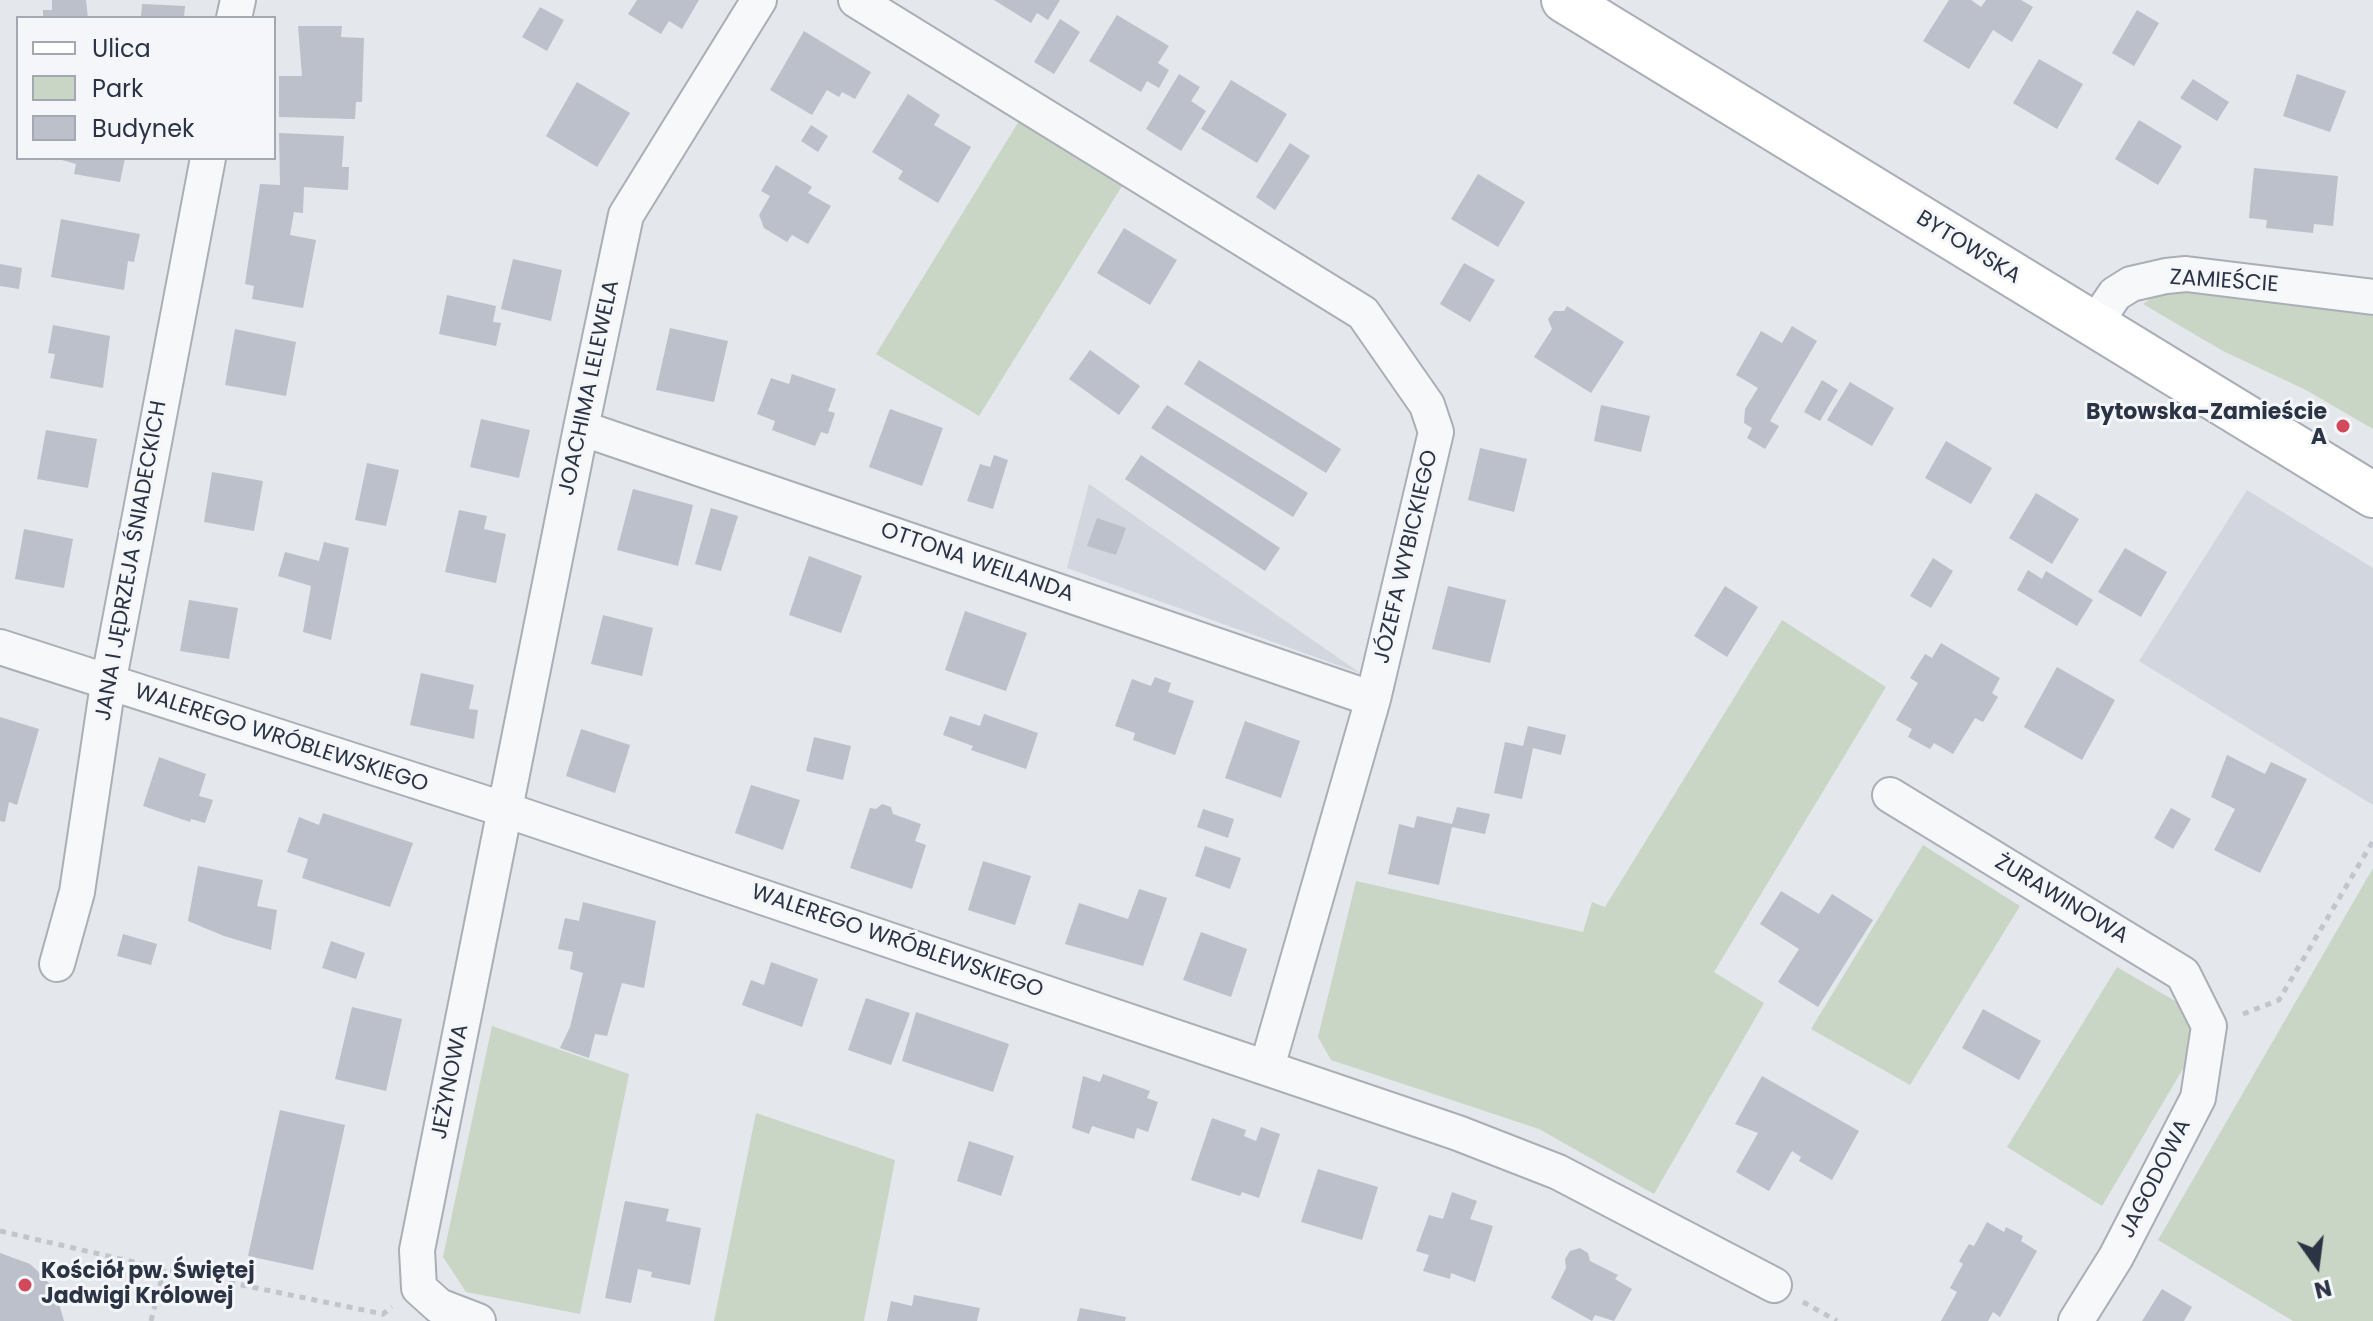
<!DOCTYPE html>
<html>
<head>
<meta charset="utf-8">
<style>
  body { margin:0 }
  #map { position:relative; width:2373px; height:1321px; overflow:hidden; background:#e4e7ec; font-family:Poppins,sans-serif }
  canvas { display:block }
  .legend { position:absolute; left:16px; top:16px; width:260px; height:144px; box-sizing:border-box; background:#f4f6f9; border:2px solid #a4a8b1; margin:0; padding:10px 14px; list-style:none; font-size:24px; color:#2b3445 }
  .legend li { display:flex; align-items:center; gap:16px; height:40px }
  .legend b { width:40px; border:2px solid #a4a8b1 }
  .north { position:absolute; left:2277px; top:1225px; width:80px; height:80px; -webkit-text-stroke:6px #f4f6f9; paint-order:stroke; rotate:166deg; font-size:22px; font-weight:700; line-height:32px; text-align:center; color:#2b3445 }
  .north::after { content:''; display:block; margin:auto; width:28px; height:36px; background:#2b3445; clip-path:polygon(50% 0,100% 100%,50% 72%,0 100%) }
</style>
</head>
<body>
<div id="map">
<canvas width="2373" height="1321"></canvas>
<ul class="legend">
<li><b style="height:10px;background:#fff"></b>Ulica</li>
<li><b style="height:22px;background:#c9d6c5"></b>Park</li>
<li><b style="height:22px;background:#bbc0ca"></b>Budynek</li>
</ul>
<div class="north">N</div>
</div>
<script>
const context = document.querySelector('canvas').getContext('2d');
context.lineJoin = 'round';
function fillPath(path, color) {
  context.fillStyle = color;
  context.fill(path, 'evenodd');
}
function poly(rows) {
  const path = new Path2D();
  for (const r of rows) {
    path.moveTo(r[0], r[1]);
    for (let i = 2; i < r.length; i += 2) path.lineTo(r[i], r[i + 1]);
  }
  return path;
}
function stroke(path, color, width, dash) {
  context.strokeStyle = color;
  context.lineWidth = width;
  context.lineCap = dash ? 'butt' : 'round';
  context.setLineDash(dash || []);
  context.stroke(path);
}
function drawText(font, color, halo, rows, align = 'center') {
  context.font = font + ' Poppins,sans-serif';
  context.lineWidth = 6;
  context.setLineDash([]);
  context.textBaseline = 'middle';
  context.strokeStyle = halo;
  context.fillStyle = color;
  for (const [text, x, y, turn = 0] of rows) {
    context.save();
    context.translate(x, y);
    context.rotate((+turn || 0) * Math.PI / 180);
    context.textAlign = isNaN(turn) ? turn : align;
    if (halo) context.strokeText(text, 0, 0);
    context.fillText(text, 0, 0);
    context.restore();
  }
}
const built = poly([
  [1089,484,1360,673,1067,568],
  [2247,490,2373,568,2373,805,2139,661]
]);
const green = poly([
  [1019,121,1122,186,979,416,876,354],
  [2159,293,2199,293,2373,314,2373,429,2306,390,2223,351,2143,304],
  [1782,620,1886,687,1714,972,1764,1003,1654,1194,1539,1129,1331,1060,1318,1037,1356,881,1583,932,1592,902,1605,907],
  [1923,845,2020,906,1910,1085,1811,1029],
  [2373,868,2373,1321,2293,1321,2158,1240],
  [2117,967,2187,1008,2197,1045,2102,1206,2007,1147],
  [492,1026,629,1074,580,1314,466,1292,443,1257],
  [756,1113,895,1160,864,1321,714,1321]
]);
const building = poly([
  [52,0,86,0,88,18,43,18,43,10,52,10],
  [637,0,699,0,682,29,669,21,661,34,628,14],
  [994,0,1060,0,1048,20,1037,13,1031,23],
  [1949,0,1971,0,1981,7,1986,0,2021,0,2033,7,2012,42,1993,30,1969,69,1923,41],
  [142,4,185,6,184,18,141,18],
  [540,7,564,20,547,51,522,37],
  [2137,10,2159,23,2134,66,2112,53],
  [1117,15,1169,46,1158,63,1169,70,1159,88,1147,81,1141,92,1089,61],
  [1060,19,1080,32,1054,74,1034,62],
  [298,26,342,26,341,37,364,38,362,102,356,102,355,119,279,117,279,76,302,76],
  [804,31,871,72,855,99,842,92,839,97,827,90,812,115,770,90],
  [2039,59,2083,84,2057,129,2013,103],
  [1179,74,1200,87,1191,101,1206,111,1181,151,1146,129],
  [2297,74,2346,91,2330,132,2283,116],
  [2193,79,2229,102,2217,121,2180,98],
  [1231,80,1287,114,1257,163,1201,129],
  [577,82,630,113,597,167,546,136],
  [908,94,940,115,934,125,971,147,938,203,898,179,903,171,872,152],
  [2139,120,2182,146,2158,185,2115,159],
  [811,125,828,136,818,152,801,141],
  [279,133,344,136,342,167,349,167,348,190,304,187,303,213,294,212,290,235,316,240,303,308,252,299,254,286,245,284,260,184,280,185],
  [1290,143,1310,156,1275,210,1256,197],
  [55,158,125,158,120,182,74,174,76,164],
  [776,165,812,187,808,193,831,206,808,244,792,235,787,242,764,228,759,215,770,196,761,191],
  [2254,168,2338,176,2333,226,2314,224,2313,233,2266,228,2267,220,2249,218],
  [1478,174,1525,202,1498,247,1451,219],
  [61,219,140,234,134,262,128,261,124,290,51,277],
  [1124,228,1177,260,1150,305,1097,273],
  [513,259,562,270,551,321,501,309],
  [1464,263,1495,280,1470,322,1440,304],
  [0,264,22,268,19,289,0,286],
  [447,295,496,306,493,322,501,323,496,346,439,334],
  [1567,306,1624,342,1591,393,1534,357,1552,329,1548,319,1554,311,1564,311],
  [53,325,110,336,103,388,50,378,55,354,48,353],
  [1792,326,1817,341,1770,421,1779,426,1765,449,1747,438,1752,428,1744,423,1745,409,1758,388,1736,375,1761,331,1782,343],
  [670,328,728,341,714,402,656,390],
  [235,329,296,342,286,396,225,385],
  [1090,350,1140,386,1119,415,1069,379],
  [1199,360,1341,449,1326,473,1184,384],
  [792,374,836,389,828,411,835,413,828,434,821,432,815,446,772,430,775,421,757,414,771,378,789,384],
  [1822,380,1838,390,1820,421,1804,412],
  [1850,382,1894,408,1872,446,1827,420],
  [1167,405,1308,493,1293,517,1151,428],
  [1601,405,1650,416,1641,452,1594,441],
  [890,409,943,428,922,486,869,467],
  [481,419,530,430,519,478,470,467],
  [46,430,97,439,88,488,37,479],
  [1946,441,1992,468,1971,504,1925,478],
  [1480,448,1527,459,1514,512,1468,500],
  [994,455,1008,460,993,509,967,501,980,464,990,467],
  [1141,455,1280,548,1265,571,1125,479],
  [367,463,399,470,386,526,355,520],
  [212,472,263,481,254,531,204,522],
  [633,489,693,505,678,566,617,550],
  [2036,493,2079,519,2052,564,2009,538],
  [711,508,738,516,721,571,695,564],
  [459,510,487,516,484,529,506,534,496,583,445,572],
  [1097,518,1126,528,1116,555,1087,546],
  [24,529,73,539,64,588,15,579],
  [324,542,349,548,331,640,303,632,311,586,278,576,285,552,319,561],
  [2125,548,2167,572,2141,617,2098,592],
  [809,556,862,576,841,633,789,615],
  [1933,558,1953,571,1931,608,1910,596],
  [2028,570,2042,579,2046,571,2093,600,2077,626,2017,590],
  [1448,586,1506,600,1490,663,1432,649],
  [1725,586,1758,607,1727,657,1694,636],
  [189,600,238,608,229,659,180,651],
  [965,611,1027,633,1006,691,945,670],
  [603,615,653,628,642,676,591,664],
  [1941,643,2000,678,1992,693,1998,697,1983,722,1975,718,1953,754,1934,743,1930,749,1908,737,1912,729,1896,720,1918,683,1910,678,1925,654,1932,658],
  [2057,667,2115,700,2082,760,2024,727],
  [421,673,474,685,469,709,478,710,474,739,410,725],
  [1155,677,1171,683,1168,692,1194,701,1175,755,1133,740,1135,733,1115,726,1132,679,1151,686],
  [984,714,1038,733,1026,769,971,750,973,746,943,735,950,716,980,726],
  [0,717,39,729,17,805,9,802,5,822,0,821],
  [1245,721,1300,741,1281,798,1225,778],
  [1528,726,1566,735,1561,755,1533,748,1522,799,1494,793,1505,742,1523,746],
  [581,729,630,745,615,793,566,776],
  [814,737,851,746,843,780,806,771],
  [2227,755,2265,774,2271,762,2307,779,2260,873,2214,850,2235,809,2211,797],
  [159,757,206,774,199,796,213,800,205,823,191,819,190,822,143,806],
  [751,785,800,800,783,850,735,833],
  [882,804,891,807,893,814,921,824,915,841,926,845,912,889,850,868,870,808,876,809],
  [1457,807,1490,814,1485,834,1452,827,1439,885,1388,874,1399,824,1414,828,1417,816,1452,824],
  [2171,808,2191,819,2173,849,2154,838],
  [1203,809,1234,819,1228,838,1197,827],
  [323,813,413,843,390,907,302,878,308,859,287,852,299,817,319,825],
  [1205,846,1241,858,1230,889,1195,876],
  [983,861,1031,876,1015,925,968,910],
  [198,866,263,880,257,906,277,910,271,950,224,936,188,921],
  [1139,889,1167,898,1143,966,1065,944,1079,903,1128,919],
  [1781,891,1819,914,1832,894,1873,920,1818,1007,1778,982,1799,949,1760,924],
  [583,902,656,921,644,988,622,983,607,1036,595,1034,589,1058,560,1048,570,1027,583,973,570,969,573,952,558,949,565,918,579,921],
  [1201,932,1247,949,1231,997,1183,980],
  [123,934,157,944,151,965,117,956],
  [331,941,365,953,356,979,322,968],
  [771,962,818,979,802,1027,742,1005,751,980,764,985],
  [866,998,910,1013,891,1065,848,1050],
  [352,1007,402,1019,386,1091,335,1079],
  [1983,1009,2041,1041,2019,1080,1962,1048],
  [916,1012,1009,1044,993,1092,902,1061],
  [1103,1074,1150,1091,1147,1098,1158,1102,1148,1132,1137,1128,1134,1139,1092,1126,1089,1134,1072,1128,1083,1076,1100,1082],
  [1762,1076,1859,1131,1832,1180,1799,1161,1801,1157,1792,1151,1769,1191,1736,1172,1758,1133,1735,1124],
  [280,1110,345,1125,313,1270,248,1256],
  [1212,1118,1246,1130,1244,1136,1256,1141,1261,1127,1280,1134,1259,1198,1242,1192,1240,1196,1191,1180],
  [969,1141,1014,1156,1001,1196,957,1181],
  [1318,1169,1378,1187,1362,1240,1301,1222],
  [1452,1192,1477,1201,1470,1219,1493,1226,1475,1282,1451,1273,1450,1279,1423,1271,1429,1255,1416,1251,1429,1215,1443,1219],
  [625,1201,669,1209,666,1221,701,1228,690,1285,651,1277,652,1272,638,1269,631,1303,605,1298],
  [1987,1222,2004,1232,2006,1227,2023,1236,2021,1241,2037,1251,2000,1317,1993,1312,1988,1321,1941,1321,1957,1292,1950,1288,1963,1264,1959,1261,1969,1244,1974,1246],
  [1580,1248,1588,1253,1590,1261,1618,1275,1615,1279,1632,1289,1614,1321,1595,1315,1592,1321,1551,1298,1566,1268,1565,1259,1570,1251],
  [0,1253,30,1264,44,1277,56,1293,64,1321,0,1321],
  [2162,1289,2192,1307,2184,1321,2142,1321],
  [914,1295,980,1308,977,1321,887,1321,891,1301,912,1306],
  [1080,1308,1126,1317,1125,1321,1077,1321]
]);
const path = poly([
  [2243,1014,2279,1000,2373,841],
  [0,1231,164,1269],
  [1803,1302,1837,1321],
  [151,1321,164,1269,383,1314,392,1307]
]);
const street = poly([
  [856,0,1363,313,1427,405,1436,432,1373,699,1267,1067],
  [234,18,238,0],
  [2094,325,2115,294,2131,284,2166,276,2186,274,2373,297],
  [581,428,1373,699],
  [0,647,506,810,1458,1133,1558,1172,1774,1285],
  [1890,795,2183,974,2209,1026,2198,1098,2116,1257,2076,1321],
  [57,964,77,892,108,684,208,158],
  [478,1321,439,1306,419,1288,417,1250,581,428,626,215,759,0]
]);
const secondary = poly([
  [1564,0,2373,495]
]);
const markers = [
  [2343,426,8,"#d1495b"],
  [25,1285,8,"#d1495b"]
];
const streetNames = [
  ["BYTOWSKA",1968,248,32],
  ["ZAMIEŚCIE",2224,282,4],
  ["JOACHIMA LELEWELA",590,388,-78],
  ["JÓZEFA WYBICKIEGO",1407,557,-77],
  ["JANA I JĘDRZEJA ŚNIADECKICH",132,561,-80],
  ["OTTONA WEILANDA",977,563,19],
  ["WALEREGO WRÓBLEWSKIEGO",281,739,18],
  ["ŻURAWINOWA",2061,900,31],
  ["WALEREGO WRÓBLEWSKIEGO",897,942,19],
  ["JEŻYNOWA",451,1082,-79],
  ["JAGODOWA",2156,1179,-63]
];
const poiNames = [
  ["Bytowska-Zamieście",2327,413],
  ["A",2327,438],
  ["Kościół pw. Świętej",41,1272,"left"],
  ["Jadwigi Królowej",41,1297,"left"]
];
fillPath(built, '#d2d6de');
fillPath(green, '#c9d6c5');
fillPath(building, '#bbc0ca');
stroke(street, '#a9aeb7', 38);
stroke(secondary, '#a9aeb7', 48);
stroke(path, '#c2c5cb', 5, [6, 6]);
stroke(street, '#f7f8fa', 34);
stroke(secondary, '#fff', 44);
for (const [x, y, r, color] of markers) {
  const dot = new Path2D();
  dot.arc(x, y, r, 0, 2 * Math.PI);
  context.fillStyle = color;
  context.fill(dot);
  stroke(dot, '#f4f6f9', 3);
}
drawText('22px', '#2b3445', '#f4f6f9', streetNames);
drawText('bold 22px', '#2b3445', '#f4f6f9', poiNames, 'right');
</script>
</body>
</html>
